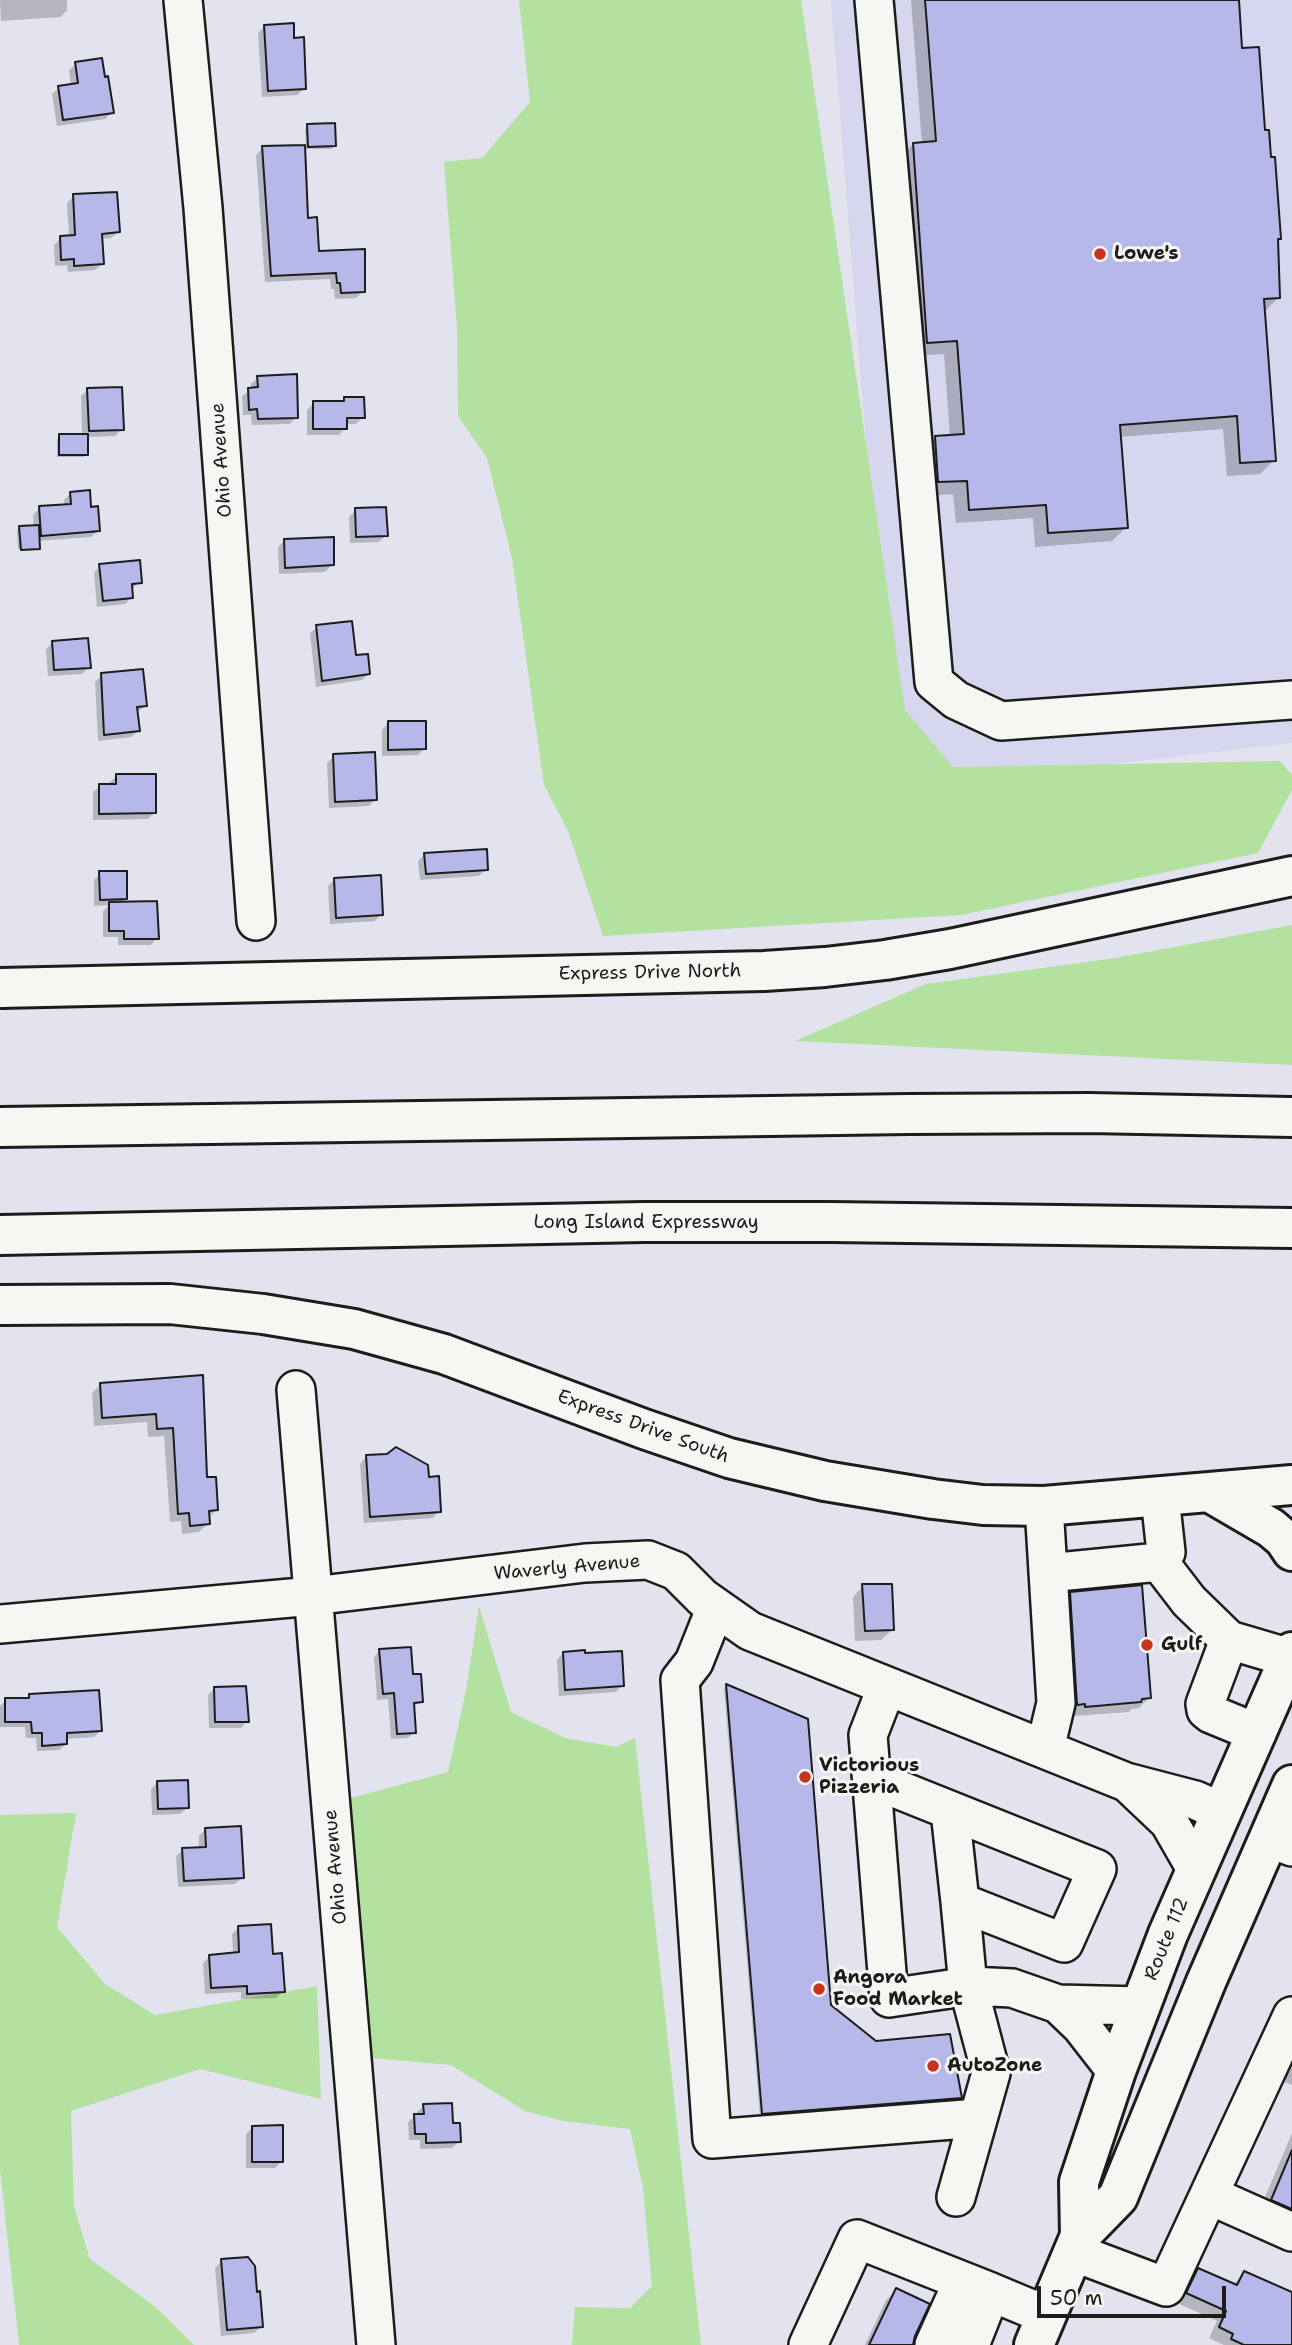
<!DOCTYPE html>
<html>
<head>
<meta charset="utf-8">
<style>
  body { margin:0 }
  #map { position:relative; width:1292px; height:2345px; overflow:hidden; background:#e3e3f0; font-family:"Shantell Sans",sans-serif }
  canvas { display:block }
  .scale { position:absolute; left:1037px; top:2286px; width:189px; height:32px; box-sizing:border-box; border:4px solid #1c1c1c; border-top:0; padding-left:9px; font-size:21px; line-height:24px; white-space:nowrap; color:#1c1c1c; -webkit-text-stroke:5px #f6f6f2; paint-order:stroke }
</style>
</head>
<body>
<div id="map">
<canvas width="1292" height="2345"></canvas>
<div class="scale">50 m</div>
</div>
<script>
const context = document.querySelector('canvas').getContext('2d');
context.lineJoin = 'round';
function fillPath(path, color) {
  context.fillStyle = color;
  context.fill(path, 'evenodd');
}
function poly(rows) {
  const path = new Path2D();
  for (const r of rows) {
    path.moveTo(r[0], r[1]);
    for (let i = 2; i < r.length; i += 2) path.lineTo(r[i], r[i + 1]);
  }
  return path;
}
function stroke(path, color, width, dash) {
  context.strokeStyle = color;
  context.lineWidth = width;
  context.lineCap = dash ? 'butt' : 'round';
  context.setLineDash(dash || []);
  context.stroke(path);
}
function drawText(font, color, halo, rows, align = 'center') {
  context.font = font + ' "Shantell Sans",sans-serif';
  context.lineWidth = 6;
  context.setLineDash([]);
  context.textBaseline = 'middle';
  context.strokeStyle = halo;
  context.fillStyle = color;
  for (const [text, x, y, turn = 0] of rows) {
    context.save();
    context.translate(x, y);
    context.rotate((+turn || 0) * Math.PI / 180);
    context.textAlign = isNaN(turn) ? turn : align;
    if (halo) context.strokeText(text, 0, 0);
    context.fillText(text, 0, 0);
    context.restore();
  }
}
const built = poly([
  [831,0,1292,0,1292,743,952,783,887,711]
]);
const green = poly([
  [519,0,801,0,905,710,953,767,1280,761,1292,775,1292,790,1258,853,961,915,603,936,568,831,544,785,512,558,487,458,458,416,457,328,444,162,482,158,530,102],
  [1292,925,1292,1065,795,1041,926,984,1115,958],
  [479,1606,511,1712,565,1738,616,1747,635,1738,701,2345,572,2345,575,2307,630,2308,652,2286,643,2188,630,2129,563,2121,525,2111,451,2065,372,2058,347,1799,448,1772,466,1690],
  [76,1813,57,1927,105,1984,155,2015,317,1986,321,2099,200,2069,71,2111,74,2207,90,2259,157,2308,194,2345,19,2345,0,2169,0,1815]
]);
const shadow = poly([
  [0,0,67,0,67,10,61,17,1,21],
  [911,0,1237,0,1241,50,1264,132,1280,238,1277,241,1279,297,1265,311,1274,460,1260,474,1227,476,1223,429,1119,437,1126,527,1112,541,1035,547,1033,518,956,523,953,494,925,496,922,451,936,437,950,436,944,354,914,356,900,158,913,144,922,144],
  [265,26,293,40,304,88,298,95,262,97,258,33],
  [76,64,112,112,105,119,57,126,52,94,59,88,71,86,69,70],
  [308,126,334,146,331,149,303,149,307,220,317,253,363,291,356,298,335,299,334,289,331,289,330,279,265,282,256,155,263,148,306,146,305,129],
  [74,196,118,232,111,238,100,239,102,264,95,270,68,272,67,265,55,266,54,245,61,238,69,237,67,203],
  [258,378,296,417,290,424,252,425,251,415,243,415,242,396,252,389,251,384],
  [88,390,122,429,115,436,87,437,87,454,84,457,57,457,57,439,60,436,82,436,81,396],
  [345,399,363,417,356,424,345,424,345,428,339,435,307,435,307,410,314,403,341,403],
  [71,493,89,509,98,531,91,537,38,541,38,547,18,549,17,530,20,528,34,527,33,515,40,508,65,507,64,500],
  [356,510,386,535,379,542,350,543,349,517],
  [285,540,332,565,325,572,279,574,278,547],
  [100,566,140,582,131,589,132,597,125,604,97,607,94,573],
  [317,627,354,657,368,674,362,680,316,687,310,633],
  [53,642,89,667,82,674,48,676,46,649],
  [102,675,145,706,136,713,138,731,131,737,98,741,95,682],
  [388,723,424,749,418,755,382,756,382,730],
  [334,756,375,799,369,806,329,808,327,763],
  [117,776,154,813,148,819,93,820,93,792,100,786,110,786,110,782],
  [425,854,486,869,479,876,420,880,418,861],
  [100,873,126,898,120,904,157,938,151,945,118,945,118,937,103,937,103,911,109,905,94,906,94,880],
  [334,880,381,914,375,921,330,924,328,886],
  [201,1377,205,1479,216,1510,208,1518,208,1523,199,1532,182,1534,181,1521,170,1522,164,1436,148,1437,147,1422,94,1426,92,1393,101,1384],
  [366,1457,439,1511,433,1518,364,1523,360,1464],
  [863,1586,892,1630,881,1640,855,1641,853,1597],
  [1071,1594,1149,1698,1139,1708,1131,1709,1129,1712,1075,1716,1075,1714,1067,1715,1061,1604],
  [380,1650,411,1676,421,1701,412,1708,414,1732,408,1738,391,1739,388,1699,377,1700,374,1657],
  [563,1653,622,1685,616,1692,559,1696,557,1660],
  [726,1686,830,2006,876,2043,960,2098,957,2100,760,2116,724,1689],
  [215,1688,247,1721,241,1728,209,1728,208,1695],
  [30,1696,100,1731,94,1737,65,1739,66,1744,59,1750,37,1751,36,1738,26,1738,25,1727,0,1727,0,1706,6,1700,26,1700],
  [158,1782,187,1808,180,1814,152,1815,151,1789],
  [205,1830,242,1878,235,1884,178,1887,176,1856,183,1850,199,1849,199,1836],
  [239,1927,271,1956,283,1991,276,1998,241,1999,241,1992,205,1994,203,1963,210,1956,233,1954,232,1934],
  [1292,2052,1292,2085,1279,2080],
  [424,2106,451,2124,459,2141,452,2148,420,2149,420,2140,409,2140,408,2122,417,2115,417,2112],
  [252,2128,282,2161,275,2168,246,2168,246,2134],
  [1292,2133,1292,2231,1258,2214],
  [222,2261,261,2327,254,2333,221,2336,215,2268],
  [1198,2270,1233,2285,1244,2273,1292,2294,1292,2345,1224,2345,1209,2338,1217,2321,1177,2303,1188,2280],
  [897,2290,913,2336,913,2345,865,2345,886,2300]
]);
const building = poly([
  [925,0,1239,0,1242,48,1259,47,1265,130,1269,130,1271,157,1275,157,1281,239,1278,239,1280,298,1264,299,1276,461,1240,463,1237,416,1120,425,1128,528,1048,533,1046,505,969,510,967,481,938,482,935,436,964,434,957,341,927,343,913,143,936,141,925,0],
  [294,23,294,38,304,37,306,89,268,91,264,25,294,23],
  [102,58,105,77,108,76,114,113,63,120,58,86,78,83,75,62,102,58],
  [335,123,336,146,308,147,307,124,335,123],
  [305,145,308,218,317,217,319,251,365,249,365,292,341,293,340,283,337,283,336,273,271,276,262,146,305,145],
  [117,192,120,232,102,234,104,264,74,266,74,259,61,260,60,236,75,235,73,194,117,192],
  [297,374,298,418,258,419,257,409,249,410,248,388,258,387,257,376,297,374],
  [122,387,124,430,89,431,87,388,122,387],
  [344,397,364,397,365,418,347,418,347,429,313,429,313,401,344,401,344,397],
  [59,434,88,434,88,455,59,455,59,434],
  [90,490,91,507,98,506,100,531,41,536,39,506,71,504,70,492,90,490],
  [386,507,388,536,356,537,355,508,386,507],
  [39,525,40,549,21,550,19,526,39,525],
  [334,537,334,565,285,568,284,539,334,537],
  [140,560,142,583,132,584,133,598,103,601,99,564,140,560],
  [352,621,356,655,368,654,370,674,322,681,316,625,352,621],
  [88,638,91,668,54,670,52,641,88,638],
  [143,669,147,706,137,707,140,731,104,735,101,673,143,669],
  [388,721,426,721,426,749,388,750,388,721],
  [375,752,377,800,335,802,333,754,375,752],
  [116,774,156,774,156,813,99,814,99,784,116,784,116,774],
  [487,849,488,870,426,874,424,853,487,849],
  [99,871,127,871,127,899,100,900,99,871],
  [381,875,383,915,336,918,334,878,381,875],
  [157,901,159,939,124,939,124,931,109,931,109,902,157,901],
  [203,1375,207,1477,216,1477,218,1510,209,1511,210,1524,190,1526,189,1513,178,1514,173,1428,157,1429,156,1414,102,1418,100,1383,203,1375],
  [396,1447,428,1465,429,1477,439,1476,441,1512,370,1517,366,1455,387,1454,396,1447],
  [862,1584,892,1584,894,1630,865,1631,862,1584],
  [1142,1585,1151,1698,1142,1699,1141,1702,1085,1707,1085,1704,1077,1705,1070,1592,1142,1585],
  [411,1647,413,1674,421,1674,423,1702,414,1703,416,1733,397,1734,394,1693,383,1694,379,1649,411,1647],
  [585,1650,585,1653,622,1651,624,1686,565,1690,563,1652,585,1650],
  [726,1684,808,1719,831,2005,876,2041,950,2034,962,2098,762,2114,726,1684],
  [246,1686,249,1722,215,1722,214,1687,246,1686],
  [99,1690,102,1731,67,1733,67,1744,42,1746,42,1733,32,1733,31,1722,5,1722,5,1698,29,1698,29,1694,99,1690],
  [188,1780,189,1808,158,1809,157,1781,188,1780],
  [241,1826,244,1878,184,1881,182,1848,206,1847,205,1828,241,1826],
  [271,1924,273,1954,282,1953,285,1992,247,1994,247,1986,211,1988,209,1955,239,1952,238,1926,271,1924],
  [452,2103,453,2123,460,2123,461,2142,426,2143,426,2134,415,2134,414,2114,424,2114,423,2104,452,2103],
  [283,2125,283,2162,252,2162,252,2126,283,2125],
  [1292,2150,1292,2209,1271,2200,1292,2150],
  [248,2257,255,2266,257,2292,260,2291,263,2327,227,2330,221,2259,248,2257],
  [1198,2268,1237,2285,1244,2271,1292,2292,1292,2345,1244,2345,1231,2339,1233,2334,1219,2327,1226,2311,1186,2293,1198,2268],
  [896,2288,930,2304,915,2336,913,2345,869,2345,896,2288]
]);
const minor = poly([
  [183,0,203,208,256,921],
  [874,0,934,682,956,700,1001,721,1292,700],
  [296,1390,376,2345],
  [1044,1506,1056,1703,1045,1749],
  [1159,1562,1189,1601,1229,1640,1290,1658],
  [1048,1573,1159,1562,1166,1552,1160,1497],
  [716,1607,694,1662,680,1680,712,2139,978,2118],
  [0,1624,313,1596,585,1563,648,1560,676,1571,703,1598,750,1631,1126,1782,1195,1800,1222,1812],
  [1229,1640,1205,1704,1206,1710,1211,1714,1257,1733],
  [887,1686,868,1735,889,1998,970,1986,1012,1988,1058,2004,1141,2006],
  [872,1779,1097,1869,1064,1943,960,1902,968,1986,991,2073,956,2197],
  [1130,1785,1169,1822,1196,1869],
  [950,1811,960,1902],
  [1269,1838,1292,1847],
  [1058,2004,1081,2026,1116,2071],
  [1209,2195,1292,2232],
  [1073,2252,1166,2287,1292,2016],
  [991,2292,1046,2315],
  [808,2345,857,2239,991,2292,970,2345],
  [934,2345,963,2281]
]);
const major = poly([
  [0,988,764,971,825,967,885,960,950,949,1292,876],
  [0,1305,170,1304,263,1314,354,1329,444,1354,644,1429,729,1458,825,1481,933,1499,983,1505,1044,1506,1292,1485],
  [1211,1493,1271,1528,1284,1539,1292,1551],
  [1080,2236,1079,2182,1116,2071,1168,1934,1292,1652],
  [1034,2345,1080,2236,1118,2197,1206,1982,1292,1785]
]);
const highway = poly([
  [0,988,2,988],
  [0,1127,909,1114,1089,1113,1292,1117],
  [0,1235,644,1222,830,1222,1292,1228]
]);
const markers = [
  [1100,254,7,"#c8321e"],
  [1147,1645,7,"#c8321e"],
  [805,1777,7,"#c8321e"],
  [819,1989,7,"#c8321e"],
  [933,2066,7,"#c8321e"]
];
const poiNames = [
  ["Lowe's",1114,254],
  ["Gulf",1161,1645],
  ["Victorious",819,1766],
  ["Pizzeria",819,1788],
  ["Angora",833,1978],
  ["Food Market",833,2000],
  ["AutoZone",947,2066]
];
const streetNames = [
  ["Ohio Avenue",222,460,-94],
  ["Express Drive North",650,973,-1],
  ["Long Island Expressway",646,1223],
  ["Express Drive South",643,1427,20],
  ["Waverly Avenue",567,1568,-5],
  ["Ohio Avenue",336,1867,-95],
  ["Route 112",1167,1939,-68]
];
fillPath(built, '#d6d6ee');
fillPath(green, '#b3e1a0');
fillPath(shadow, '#0003');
fillPath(building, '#b7b8ea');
stroke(building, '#1c1c1c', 2);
stroke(minor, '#1c1c1c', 42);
stroke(major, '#1c1c1c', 44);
stroke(highway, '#1c1c1c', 44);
stroke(minor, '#f6f6f2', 37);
stroke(major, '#f6f6f2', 38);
stroke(highway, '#f6f6f2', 38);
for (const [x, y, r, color] of markers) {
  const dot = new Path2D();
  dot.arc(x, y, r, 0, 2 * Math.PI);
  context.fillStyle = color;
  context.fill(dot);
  stroke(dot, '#f6f6f2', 2.5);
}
drawText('bold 19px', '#1c1c1c', '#f6f6f2', poiNames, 'left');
drawText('19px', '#1c1c1c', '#f6f6f2', streetNames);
</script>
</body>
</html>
